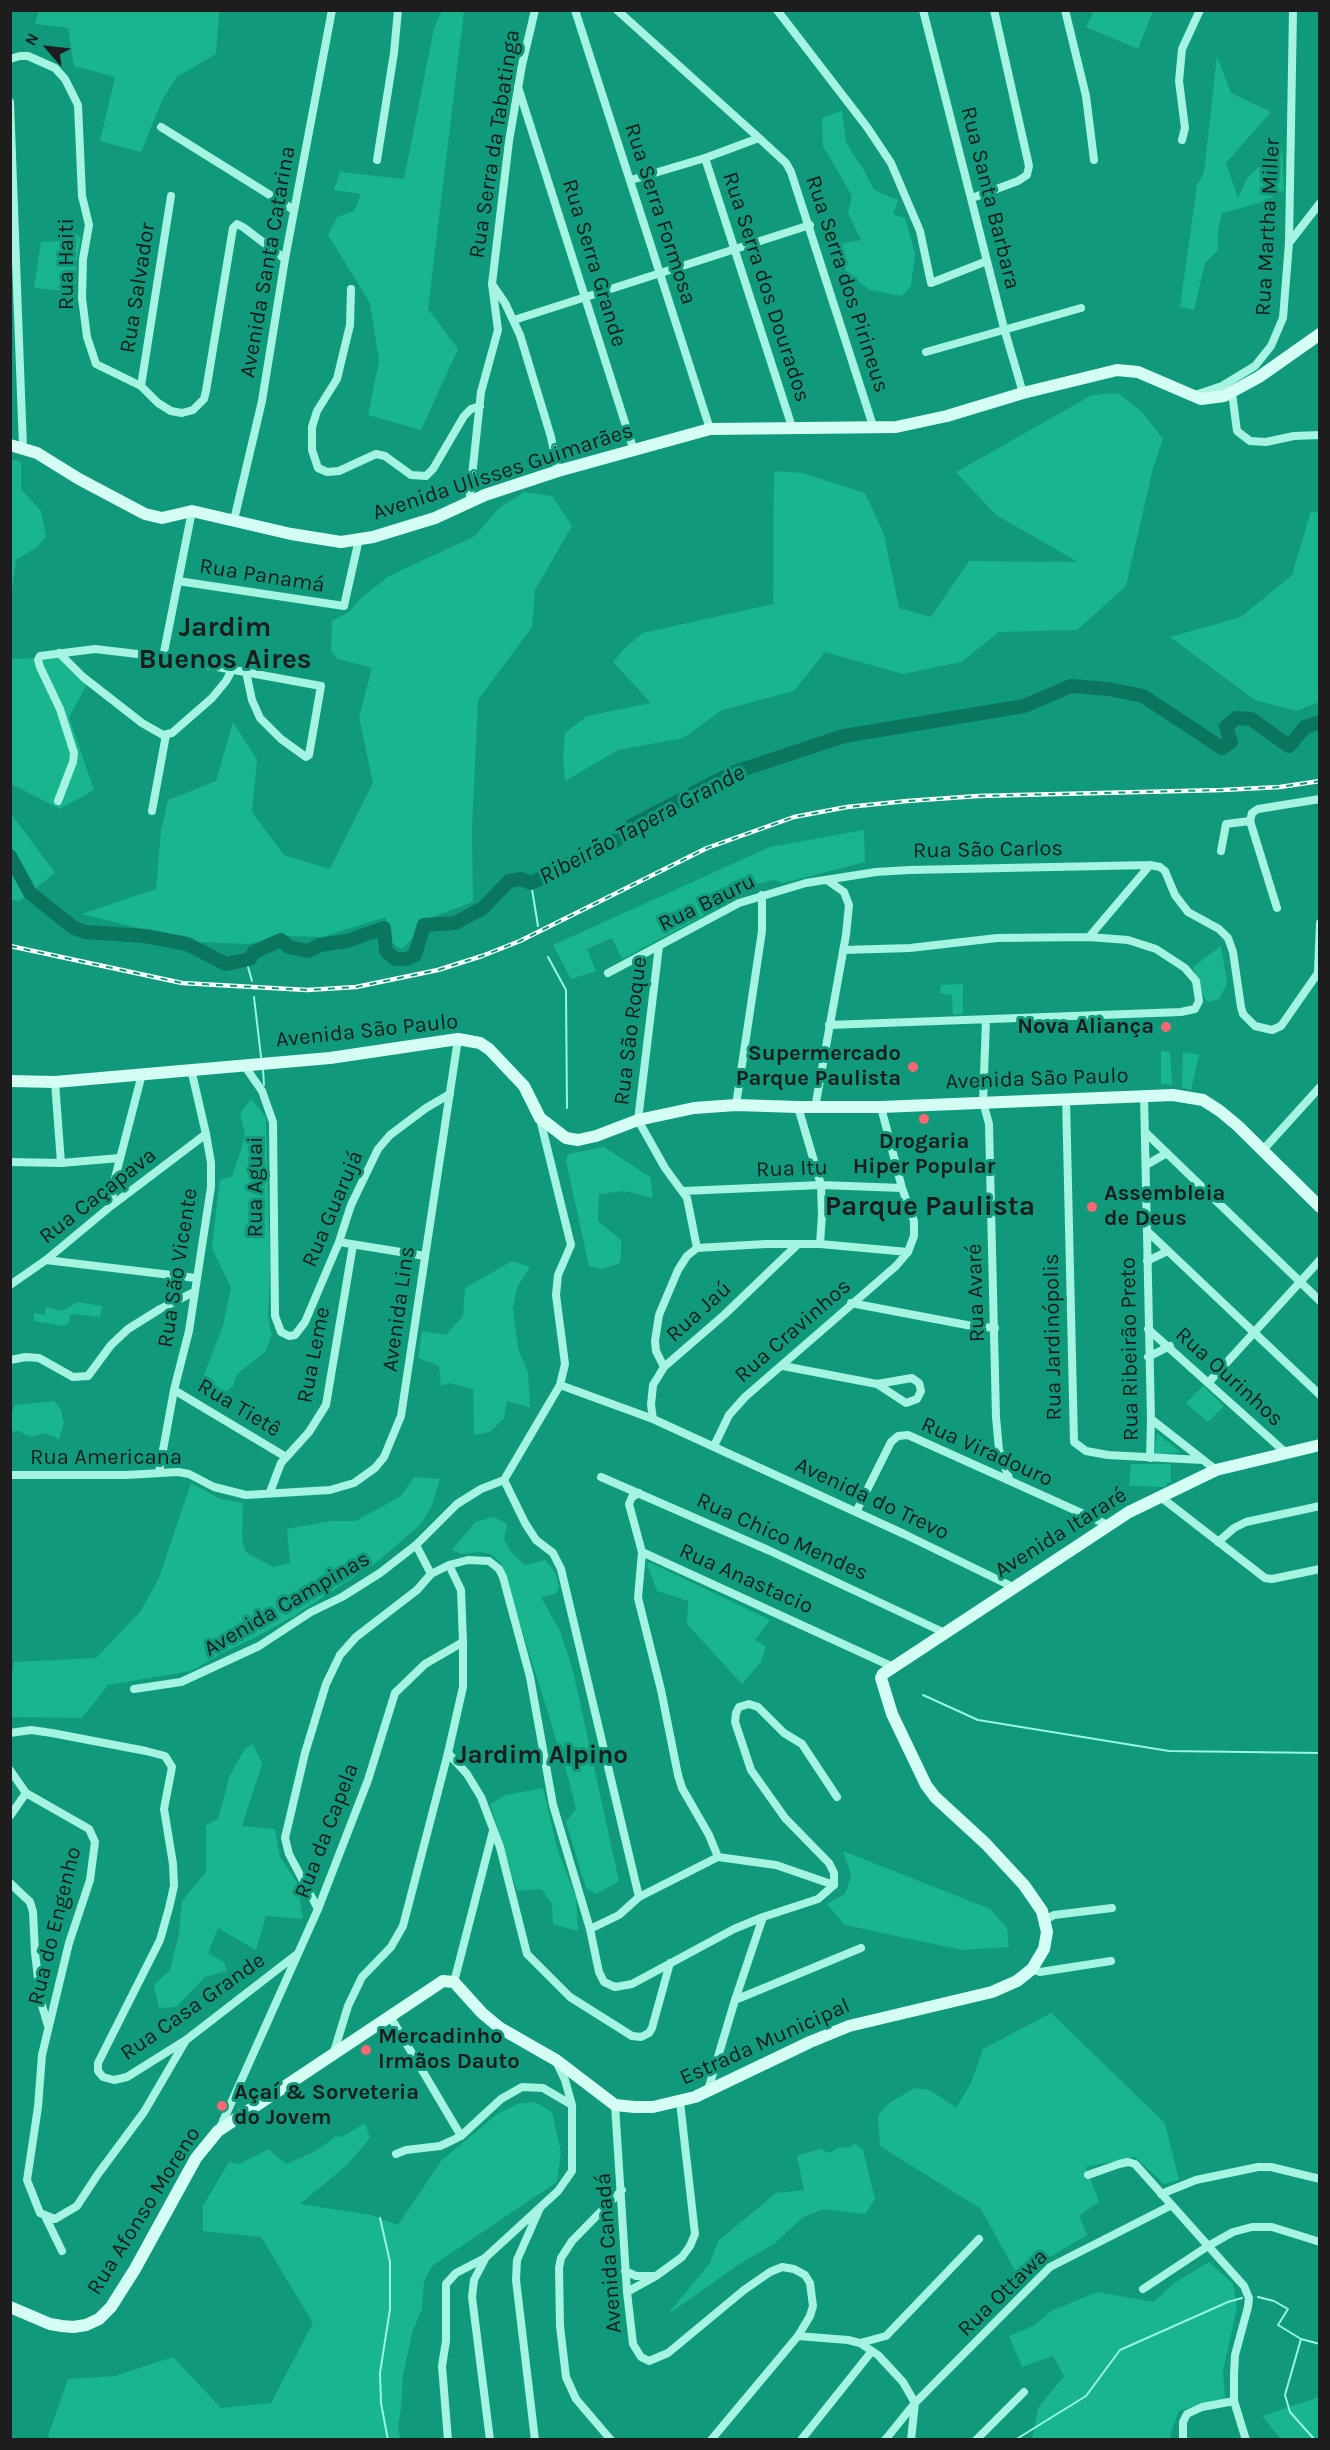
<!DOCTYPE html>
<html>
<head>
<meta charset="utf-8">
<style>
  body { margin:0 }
  #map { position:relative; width:1330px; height:2450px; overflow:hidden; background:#109a7b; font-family:Karla,sans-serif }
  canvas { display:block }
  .frame { position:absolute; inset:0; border:12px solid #1d1d1d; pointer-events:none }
  .north { position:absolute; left:18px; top:18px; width:60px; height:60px; -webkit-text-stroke:4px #109a7b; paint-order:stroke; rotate:298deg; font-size:16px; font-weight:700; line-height:24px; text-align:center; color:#1d1d1d }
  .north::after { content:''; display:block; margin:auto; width:21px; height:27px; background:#1d1d1d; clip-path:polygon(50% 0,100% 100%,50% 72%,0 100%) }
</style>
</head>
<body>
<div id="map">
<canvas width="1330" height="2450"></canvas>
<div class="frame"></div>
<div class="north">N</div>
</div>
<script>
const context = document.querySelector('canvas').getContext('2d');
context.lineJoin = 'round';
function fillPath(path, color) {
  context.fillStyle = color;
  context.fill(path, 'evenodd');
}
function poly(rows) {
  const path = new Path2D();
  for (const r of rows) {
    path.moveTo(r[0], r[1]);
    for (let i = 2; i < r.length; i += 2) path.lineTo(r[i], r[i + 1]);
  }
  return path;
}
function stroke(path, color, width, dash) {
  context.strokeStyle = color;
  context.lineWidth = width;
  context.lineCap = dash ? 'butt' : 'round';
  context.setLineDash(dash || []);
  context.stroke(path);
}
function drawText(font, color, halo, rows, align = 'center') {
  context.font = font + ' Karla,sans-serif';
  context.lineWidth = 6;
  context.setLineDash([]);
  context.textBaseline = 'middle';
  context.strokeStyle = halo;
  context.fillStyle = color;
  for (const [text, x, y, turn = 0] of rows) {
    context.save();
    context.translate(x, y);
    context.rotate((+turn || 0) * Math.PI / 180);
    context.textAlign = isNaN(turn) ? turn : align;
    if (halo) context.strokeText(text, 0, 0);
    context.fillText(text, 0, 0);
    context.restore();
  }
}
const green = poly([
  [39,11,219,11,216,54,177,77,163,98,141,152,100,141,115,77,74,66,68,28,35,24],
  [442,11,464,11,428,309,458,349,421,430,368,415,379,361,370,303,328,235,337,217,354,211,361,194,334,190,340,172,404,179,434,28],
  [1094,11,1094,10,1153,11,1138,49,1086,27],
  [1217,56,1231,93,1271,112,1226,163,1238,198,1248,177,1282,146,1284,190,1263,202,1222,213,1218,230,1218,250,1205,263,1194,310,1180,307,1197,185,1204,172],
  [842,111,846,142,853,154,864,170,874,190,898,200,893,214,905,218,915,254,911,286,902,296,870,290,846,272,840,244,861,240,848,213,852,196,823,146,822,118],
  [73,231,81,238,76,264,76,292,34,288,41,242,60,241],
  [1118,393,1143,413,1163,439,1153,468,1126,586,1077,630,999,632,961,662,903,674,825,652,794,691,722,710,683,738,618,750,565,781,563,757,565,733,587,716,651,703,613,662,625,648,643,633,773,604,774,471,802,473,865,493,884,534,899,608,931,617,969,561,1078,562,996,515,956,472,1092,395],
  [11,459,21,462,21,489,41,511,46,537,37,547,16,560,11,598],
  [524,492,552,496,572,526,535,590,532,627,478,700,472,828,473,902,421,921,417,934,402,949,392,943,386,917,322,937,284,936,249,944,195,942,82,914,156,889,161,830,168,800,216,781,233,722,257,760,252,812,284,855,330,869,373,783,359,717,372,668,338,659,331,651,332,621,349,612,362,597,389,576,475,536,498,509],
  [1311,511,1320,513,1319,702,1297,711,1255,700,1170,637,1241,617,1292,575],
  [60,655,87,684,69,717,94,790,60,809,11,784,10,658,21,659],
  [10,812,55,873,19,901,11,900],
  [864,830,865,862,783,883,774,880,738,888,739,897,622,959,612,938,587,949,596,971,571,979,553,945,770,847],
  [1221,946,1227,984,1219,999,1208,1002,1204,997,1193,967],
  [963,984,963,1014,953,1015,952,995,940,993,941,985],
  [1161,1051,1170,1052,1172,1085,1161,1084],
  [1183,1052,1199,1055,1191,1090,1182,1087],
  [251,1099,266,1117,270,1265,268,1318,272,1335,265,1352,237,1374,233,1386,218,1398,199,1387,223,1326,231,1288,212,1248,217,1203,220,1180,232,1176,241,1150,245,1133,240,1114],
  [604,1147,650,1177,653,1198,624,1191,599,1194,598,1221,621,1240,621,1253,620,1263,602,1269,589,1266,566,1161,568,1154],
  [512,1261,530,1267,517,1287,513,1308,518,1349,528,1372,530,1407,507,1401,504,1418,490,1432,474,1435,473,1389,449,1383,441,1386,439,1366,418,1358,422,1331,446,1335,463,1316,465,1288],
  [78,1302,102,1306,100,1317,73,1314,70,1315,69,1323,64,1326,34,1321,34,1313,45,1315,46,1307,62,1311],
  [1203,1386,1224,1406,1208,1422,1186,1403],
  [55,1401,61,1410,64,1423,59,1439,45,1433,30,1437,19,1431,11,1432,11,1416,15,1405],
  [1157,1433,1180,1452,1154,1455],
  [1131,1464,1171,1464,1171,1483,1167,1482,1166,1487,1129,1486],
  [414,1477,440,1479,432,1505,422,1523,377,1562,294,1616,254,1638,226,1651,191,1671,108,1685,82,1718,11,1717,11,1678,14,1662,96,1658,140,1612,159,1578,191,1483,221,1499,243,1503,242,1540,246,1552,273,1567,290,1563,287,1529,330,1521,356,1521,401,1496],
  [494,1517,507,1524,504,1540,512,1553,525,1565,545,1560,556,1573,559,1588,555,1594,541,1597,560,1631,573,1671,619,1881,596,1894,586,1888,566,1822,576,1809,568,1777,501,1563,491,1554,480,1552,462,1554,452,1550,475,1522],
  [649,1562,770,1620,755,1640,766,1646,761,1662,742,1684,687,1624,688,1601,657,1591,647,1564],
  [253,1744,262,1764,242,1826,275,1829,280,1857,297,1883,303,1919,266,1916,256,1950,218,1928,208,1953,224,1962,227,1971,205,1977,176,2007,159,2008,154,1985,170,1970,179,1933,182,1901,206,1872,206,1825,218,1819,230,1775,245,1749],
  [543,1788,557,1848,576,1898,578,1931,553,1924,552,1904,541,1889,517,1891,490,1804,506,1795],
  [843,1851,990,1909,1007,1928,1009,1947,962,1950,845,1925,827,1904,845,1894,851,1875],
  [1051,2013,1165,2123,1179,2180,1164,2184,1135,2157,1086,2167,1099,2202,1079,2216,1087,2235,1018,2276,981,2209,880,2146,878,2116,888,2104,914,2088,930,2090,956,2108,971,2083,983,2049],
  [535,2102,552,2112,561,2152,557,2182,432,2266,424,2281,422,2309,413,2330,403,2374,401,2409,398,2425,400,2439,50,2439,48,2436,68,2379,115,2376,173,2357,221,2408,271,2403,313,2323,261,2237,203,2231,203,2206,229,2162,240,2164,268,2149,286,2164,316,2151,336,2136,342,2137,365,2123,370,2138,347,2165,300,2204,371,2215,398,2225,441,2161,496,2115,517,2104],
  [855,2144,863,2150,875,2199,865,2214,823,2209,802,2218,774,2244,738,2265,667,2315,710,2263,718,2241,776,2193,804,2190,797,2156,820,2149,830,2153,837,2148,850,2147],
  [1209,2262,1233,2284,1237,2308,1223,2371,1225,2398,1179,2411,1170,2435,1171,2439,1032,2439,1038,2408,1064,2376,1053,2356,1022,2367,1009,2336,1035,2325,1051,2311,1097,2292,1154,2302,1174,2283],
  [1319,2397,1319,2439,1281,2439,1262,2416]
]);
const stream = poly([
  [531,883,538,926],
  [548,957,566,990,567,1108],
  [246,960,252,981],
  [254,997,261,1057],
  [263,1070,264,1085],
  [923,1695,978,1720,1169,1751,1320,1753],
  [380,2218,390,2262,390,2309,380,2373,381,2403,388,2440],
  [1258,2297,1274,2301,1288,2309,1278,2325,1301,2339,1320,2344],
  [1301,2339,1285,2395,1290,2412,1315,2440],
  [1015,2440,1086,2396,1120,2350,1228,2302,1242,2298]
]);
const river = poly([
  [10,856,30,893,74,928,85,932,145,936,187,944,226,964,250,959,254,952,281,940,289,947,308,951,320,945,347,941,384,928,386,951,395,959,407,959,415,955,424,925,455,923,483,908,509,881,521,879,531,883,613,843,631,826,732,773,844,736,1024,706,1071,686,1109,689,1143,696,1222,748,1231,742,1226,727,1236,718,1251,719,1289,746,1305,727,1320,722]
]);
const minor = poly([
  [575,10,710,429],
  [617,10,759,138,786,163,791,172,874,429],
  [777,10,867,127,891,163,920,231,931,283,987,261],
  [923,10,1004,328,1023,393],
  [1065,10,1086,96,1094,160],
  [10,59,20,56,28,56,55,68,65,79,78,105,82,196,89,225,83,259,82,298,87,337,96,364,141,386,158,403,171,411,182,413,193,410,204,399,206,391,233,228,237,224,243,227,285,259],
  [518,87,634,451],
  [10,102,23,447],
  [161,127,294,210],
  [1182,140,1185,128,1179,81,1182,49,1200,10],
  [705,158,792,427],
  [377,160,394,53,398,10],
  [631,180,705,158,759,138],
  [972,198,1018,181,1027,175,1029,166,994,10],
  [1289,243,1320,203],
  [492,284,505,303,520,335,551,437,558,471],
  [351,289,350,325,337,379,317,411,312,427,312,450,318,468,327,472,339,471,376,454,385,456,411,475,426,476,433,469,464,416,471,409,480,406],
  [514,320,810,225],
  [926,352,1081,308],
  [141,386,171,196],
  [1232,393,1237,431,1250,441,1266,442,1294,436,1320,435],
  [1192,396,1222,386,1255,366,1271,346,1283,318,1289,243,1293,10],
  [469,504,481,392,498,330,492,284,509,141,522,65,535,10],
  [234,520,262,401,285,259,332,10],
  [178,581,344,606,359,539],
  [59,653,83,677,142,723,163,735,172,733,212,698,226,681,232,670],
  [163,657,192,511],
  [58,801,73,762,74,753,60,709,40,667,38,660,40,656,95,649,163,657,321,686,309,755,306,757,281,739,260,718,252,700,246,672],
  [152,811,166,735],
  [1250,821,1277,908],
  [1250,821,1252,813,1258,809,1320,799],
  [1221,851,1226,824,1250,821],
  [1089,937,1150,865],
  [659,946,638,1120,665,1168,687,1198,697,1248],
  [1318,971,1320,923],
  [608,973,739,903,806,883,876,872,909,870,1150,865,1160,867,1165,871,1175,895,1188,912,1219,929,1228,938,1233,952,1241,1007,1243,1014,1255,1026,1272,1030,1281,1026,1320,970],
  [986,1020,983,1102,989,1124,996,1417,999,1450,1010,1481],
  [829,1025,1181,1012,1195,1009,1199,1001,1196,981,1185,968,1156,949,1128,940,1089,937,997,938,910,948,843,950],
  [244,1065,262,1091,273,1122,275,1316,281,1332,289,1336,295,1335,305,1322,339,1242,351,1205,378,1149,390,1135,426,1108,450,1094],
  [55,1082,61,1163],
  [1144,1095,1151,1419,1150,1458],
  [1066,1098,1074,1442,1086,1451,1108,1455,1202,1460],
  [736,1105,762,931,762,895],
  [798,1107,821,1185,822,1215,820,1244],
  [815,1108,846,935,849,905,844,892,827,880],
  [1145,1132,1320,1301],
  [1262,1151,1320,1087],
  [10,1162,61,1163,120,1158],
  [1146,1165,1167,1153],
  [684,1191,821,1185,902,1188],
  [111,1206,115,1178,142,1074],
  [1147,1231,1320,1395],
  [339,1242,425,1256],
  [697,1248,766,1244,820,1244,908,1252],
  [46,1260,196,1278],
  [1147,1261,1168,1251],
  [10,1285,46,1260,111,1206,206,1134],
  [851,1303,972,1326,995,1328],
  [1148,1329,1285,1452],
  [1148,1357,1170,1346],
  [10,1360,26,1357,39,1358,73,1377,88,1376,111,1345,128,1329,160,1309,194,1292],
  [783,1366,877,1384,912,1378,919,1383,921,1391,917,1399,906,1403,877,1384],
  [664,1367,656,1351,655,1341,659,1315,678,1270,687,1256,697,1248],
  [1209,1382,1320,1260],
  [560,1385,653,1419,904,1534,1013,1587],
  [174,1390,286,1457],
  [653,1419,651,1405,653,1385,664,1367,724,1315,798,1244],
  [1151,1419,1216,1470],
  [714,1446,729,1415,745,1397,896,1266,908,1252,914,1236,914,1221,902,1188,881,1107],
  [159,1472,174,1390,189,1331,211,1187,211,1163,206,1134,191,1069],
  [10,1475,126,1475,178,1472,189,1474,214,1487,246,1495,330,1490,354,1483,375,1468,384,1457,401,1416,458,1039],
  [601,1477,768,1550,945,1633],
  [504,1480,525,1523,536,1540,553,1553,561,1569,639,1897],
  [270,1492,281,1463,309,1432,326,1405,353,1245],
  [639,1493,632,1497,629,1504,642,1552,893,1667],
  [1162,1498,1265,1578,1272,1579,1320,1569],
  [856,1512,891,1442,898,1436,908,1435,1108,1525],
  [1218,1542,1234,1528,1246,1522,1320,1506],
  [416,1545,431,1574],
  [642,1552,638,1598,661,1690,678,1775,682,1788,709,1835,718,1857],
  [134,1689,181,1682,259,1646,311,1612,342,1597,380,1573,416,1545,457,1504,481,1489,504,1480,560,1385,565,1364,556,1295,558,1275,571,1245,540,1119],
  [10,1733,31,1730,52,1733,146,1751,165,1756,172,1767,164,1809,173,1864,174,1886,169,1908,160,1940,98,2063,98,2071,103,2077,114,2080,127,2077,186,2040,296,1955],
  [448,1753,467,1774,481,1797,500,1847,527,1954,570,1997,632,2036,641,2037,649,2033,652,2028,670,1963],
  [10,1770,26,1793,89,1829,95,1842,90,1880,69,1943,42,2055,38,2107,27,2180,40,2213,55,2219,77,2206,98,2174,144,2112,186,2040],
  [10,1816,26,1793],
  [718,1857,776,1865,834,1885],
  [10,1883,30,1902,33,1912,35,1953,41,2002,48,2026],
  [834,1885,834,1873,829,1863,785,1818,751,1770,735,1722,736,1713,739,1707,749,1704,758,1707,784,1733,802,1744,837,1797],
  [318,1909,289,1854,285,1838,305,1753,326,1684,340,1655,356,1637,417,1590,431,1574,449,1565,468,1560,489,1561,499,1569,503,1577,530,1677,553,1805,590,1929,599,1972,604,1982,615,1987,632,1984,734,1929,763,1917,818,1899,834,1885],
  [1045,1920,1054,1915,1112,1908],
  [590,1929,619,1915,639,1897,718,1857],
  [1032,1969,1040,1972,1111,1961],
  [454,1982,493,1831],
  [735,2000,861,1948],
  [390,2016,461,2136],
  [333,2055,348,2006,362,1977,391,1947,403,1926,448,1753,463,1687,463,1642,461,1590,449,1565],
  [708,2090,735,2000,763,1917],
  [615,2105,627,2292,633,2344,641,2357,649,2361,668,2353,744,2290,770,2272,782,2267,794,2269,805,2275,810,2283,813,2306,810,2316,798,2336,711,2440],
  [219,2130,318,1909,368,1780,395,1693,425,1664,463,1642],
  [396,2154,406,2150,440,2146,451,2141,461,2136,501,2099,522,2087,543,2088,572,2105],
  [1088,2175,1119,2164,1128,2162,1135,2164,1244,2286,1249,2298,1248,2307,1235,2355,1234,2374,1234,2401,1246,2440],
  [1161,2194,1196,2180,1258,2167,1271,2167,1320,2179],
  [46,2218,62,2251],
  [485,2259,474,2280,472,2297,490,2440],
  [625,2271,636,2276,653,2276],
  [1143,2289,1208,2246,1233,2232,1252,2227,1272,2227,1320,2242],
  [627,2292,656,2276,682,2257,690,2246,695,2234,680,2102],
  [798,2336,848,2340,860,2343,878,2355,903,2382,915,2403,911,2440],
  [860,2343,886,2336,979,2239],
  [448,2440,442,2366,446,2341,446,2284,456,2273,485,2258,558,2191,572,2171,572,2105,565,2080,556,2061],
  [535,2440,516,2280,517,2260,540,2208],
  [611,2440,576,2399,566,2377,560,2326,559,2268,561,2258,572,2241,622,2190],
  [801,2440,872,2351],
  [885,2440,915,2403,1050,2267,1170,2206],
  [976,2440,1024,2392],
  [1183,2440,1183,2422,1187,2414,1202,2407,1234,2401]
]);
const secondary = poly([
  [10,445,37,453,79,479,145,514,162,518,192,511,291,534,341,542,373,537,435,518,485,495,558,471,710,429,896,427,947,416,1023,393,1117,370,1138,372,1201,399,1224,396,1259,377,1320,334],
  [10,1081,55,1082,330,1058,458,1039,480,1043,489,1049,524,1086,540,1118,566,1138,578,1140,596,1136,638,1120,694,1108,736,1105,798,1107,881,1107,1173,1095,1203,1100,1220,1111,1238,1126,1320,1207],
  [10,2307,50,2324,62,2326,73,2327,86,2325,99,2319,111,2307,135,2269,196,2158,218,2131,443,1981,454,1982,482,2013,500,2028,556,2060,615,2105,635,2107,653,2107,695,2097,810,2042,849,2026,992,1992,1017,1981,1032,1969,1044,1949,1047,1932,1042,1911,1024,1885,986,1844,935,1797,926,1785,892,1714,881,1678,883,1674,1129,1512,1216,1470,1320,1445]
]);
const rail = poly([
  [10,946,182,983,307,990,356,987,438,970,482,956,520,941,707,848,794,817,847,807,907,801,978,796,1222,790,1280,787,1320,781]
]);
const markers = [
  [1166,1027,6,"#ff6773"],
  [913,1067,6,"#ff6773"],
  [924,1119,6,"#ff6773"],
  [1092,1207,6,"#ff6773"],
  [366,2050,6,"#ff6773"],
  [222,2106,6,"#ff6773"]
];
const streetNames = [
  ["Rua Serra da Tabatinga",495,144,-81],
  ["Rua Santa Barbara",990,198,76],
  ["Rua Serra Formosa",660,214,72],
  ["Rua Martha Miller",1268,227,-87],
  ["Avenida Santa Catarina",268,262,-80],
  ["Rua Serra Grande",594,263,73],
  ["Rua Haiti",67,264,-90],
  ["Rua Serra dos Pirineus",847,284,72],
  ["Rua Serra dos Dourados",766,287,72],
  ["Rua Salvador",138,288,-81],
  ["Avenida Ulisses Guimarães",503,472,-18],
  ["Rua Panamá",262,576,9],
  ["Rua São Carlos",988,850,-1],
  ["Rua Bauru",707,903,-26],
  ["Avenida São Paulo",367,1031,-6],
  ["Rua São Roque",631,1031,-83],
  ["Avenida São Paulo",1037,1079,-2],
  ["Rua Itu",792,1169,-2],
  ["Rua Aguai",256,1187,-90],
  ["Rua Caçapava",98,1196,-38],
  ["Rua Guarujá",333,1209,-67],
  ["Rua São Vicente",178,1268,-81],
  ["Rua Avaré",976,1293,-92],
  ["Avenida Lins",399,1309,-82],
  ["Rua Jaú",699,1312,-42],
  ["Rua Cravinhos",793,1331,-41],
  ["Rua Jardinópolis",1053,1337,-91],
  ["Rua Ribeirão Preto",1130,1349,-91],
  ["Rua Leme",314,1355,-79],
  ["Rua Ourinhos",1229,1377,42],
  ["Rua Tietê",239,1408,31],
  ["Rua Viradouro",987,1452,24],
  ["Rua Americana",106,1458],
  ["Avenida do Trevo",872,1499,25],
  ["Avenida Itararé",1061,1533,-32],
  ["Rua Chico Mendes",782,1537,24],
  ["Rua Anastacio",746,1579,24],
  ["Avenida Campinas",287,1604,-30],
  ["Rua da Capela",327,1831,-69],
  ["Rua do Engenho",55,1926,-76],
  ["Rua Casa Grande",193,2007,-35],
  ["Estrada Municipal",765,2042,-24],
  ["Rua Afonso Moreno",144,2211,-58],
  ["Avenida Canadá",609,2253,-94],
  ["Rua Ottawa",1003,2293,-44]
];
const poiNames = [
  ["Nova Aliança",1154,1027,"right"],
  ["Supermercado",901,1054,"right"],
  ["Parque Paulista",901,1079,"right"],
  ["Drogaria",924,1142,"center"],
  ["Hiper Popular",924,1167,"center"],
  ["Assembleia",1104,1194],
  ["de Deus",1104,1219],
  ["Mercadinho",378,2037],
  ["Irmãos Dauto",378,2062],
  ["Açaí & Sorveteria",234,2093],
  ["do Jovem",234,2118]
];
const waterNames = [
  ["Ribeirão Tapera Grande",642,825,-28]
];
const quarterNames = [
  ["Jardim Alpino",542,1756]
];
const districtNames = [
  ["Jardim",225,628],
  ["Buenos Aires",225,660],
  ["Parque Paulista",930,1207]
];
fillPath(green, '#18b58f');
stroke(stream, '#95f8df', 2);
stroke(river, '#0a765e', 14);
stroke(minor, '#a4f4e1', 8);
stroke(secondary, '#d4fdf4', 12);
stroke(rail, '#fff', 4.5);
stroke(rail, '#109a7b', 2, [7]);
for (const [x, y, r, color] of markers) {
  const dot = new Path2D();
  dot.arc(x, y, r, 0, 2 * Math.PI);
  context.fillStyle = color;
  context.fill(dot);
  stroke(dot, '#109a7b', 2);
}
drawText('22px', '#1d1d1d', '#109a7b', streetNames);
drawText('bold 22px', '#1d1d1d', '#109a7b', poiNames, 'left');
drawText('italic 24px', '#191d1c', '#109a7b', waterNames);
drawText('bold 26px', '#1d1d1d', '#109a7b', quarterNames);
drawText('bold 28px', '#1d1d1d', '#109a7b', districtNames);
</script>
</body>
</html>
